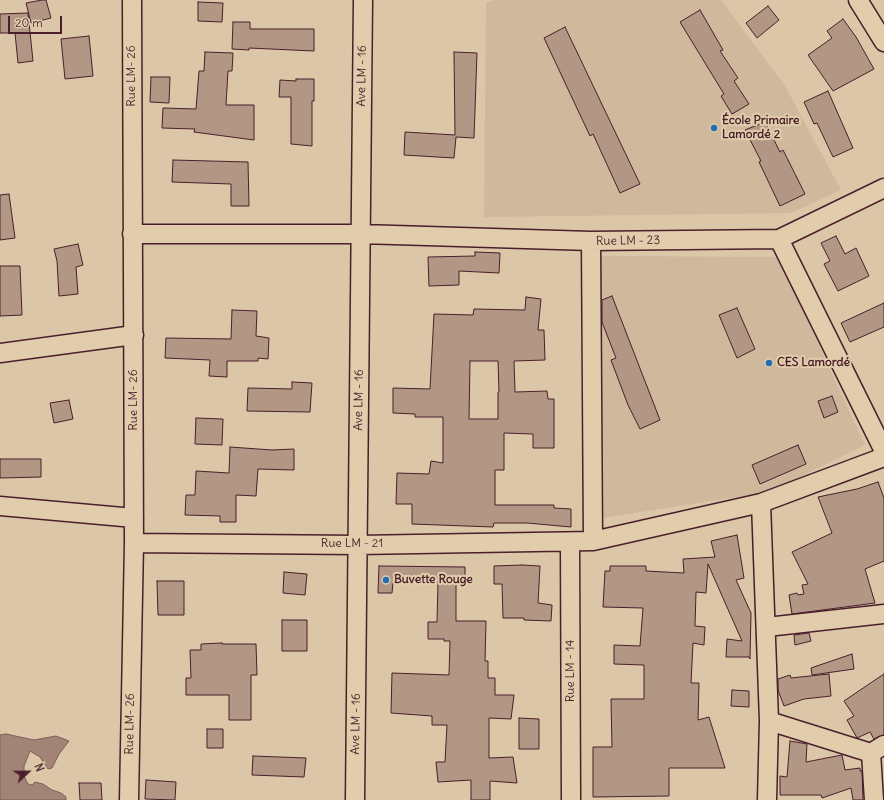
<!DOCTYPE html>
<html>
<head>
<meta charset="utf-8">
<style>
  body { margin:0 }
  #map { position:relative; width:884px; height:800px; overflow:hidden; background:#dbc6a7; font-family:Delius,sans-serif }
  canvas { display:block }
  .north { position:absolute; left:8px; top:752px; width:40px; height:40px; -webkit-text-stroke:3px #e1cdac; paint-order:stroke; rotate:68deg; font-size:11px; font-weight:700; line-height:16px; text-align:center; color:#4a1f2b }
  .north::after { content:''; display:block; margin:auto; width:14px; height:18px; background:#4a1f2b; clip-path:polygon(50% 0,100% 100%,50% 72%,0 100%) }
  .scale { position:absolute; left:8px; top:16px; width:54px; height:18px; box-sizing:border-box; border:2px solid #4a1f2b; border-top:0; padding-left:5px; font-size:12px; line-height:14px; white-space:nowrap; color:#4a1f2b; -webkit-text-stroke:3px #e1cdac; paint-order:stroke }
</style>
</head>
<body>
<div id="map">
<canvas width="884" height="800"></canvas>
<div class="north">N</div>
<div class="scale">20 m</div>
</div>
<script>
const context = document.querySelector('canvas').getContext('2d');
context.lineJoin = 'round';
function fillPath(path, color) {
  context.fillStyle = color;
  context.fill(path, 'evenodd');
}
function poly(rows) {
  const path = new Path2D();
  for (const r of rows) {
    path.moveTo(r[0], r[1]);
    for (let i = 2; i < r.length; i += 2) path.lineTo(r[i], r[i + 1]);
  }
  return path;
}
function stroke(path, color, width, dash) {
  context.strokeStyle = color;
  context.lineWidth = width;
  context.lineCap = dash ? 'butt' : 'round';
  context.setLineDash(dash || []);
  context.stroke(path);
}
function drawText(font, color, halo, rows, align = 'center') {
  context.font = font + ' Delius,sans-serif';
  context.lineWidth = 4;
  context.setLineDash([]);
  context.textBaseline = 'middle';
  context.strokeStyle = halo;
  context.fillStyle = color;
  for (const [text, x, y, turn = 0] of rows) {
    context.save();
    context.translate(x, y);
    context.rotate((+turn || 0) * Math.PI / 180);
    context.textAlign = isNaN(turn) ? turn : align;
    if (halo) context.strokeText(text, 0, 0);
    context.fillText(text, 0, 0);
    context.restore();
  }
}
const built = poly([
  [493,0,721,0,785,86,841,190,791,213,484,217,486,3],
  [592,256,778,257,865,445,769,492,596,519]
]);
const water = poly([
  [6,734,34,740,56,736,69,741,59,754,52,768,48,769,40,757,30,751,24,766,24,776,28,784,32,785,35,782,43,784,52,790,61,793,66,797,66,800,0,800,0,735,6,734]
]);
const building = poly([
  [42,0,46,0,51,18,31,23,26,3,42,0],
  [198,2,223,3,222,22,198,21,198,2],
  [768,6,779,20,757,38,746,23,768,6],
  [700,10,723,50,720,51,738,78,734,81,749,104,732,114,721,96,724,94,680,22,700,10],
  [28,13,33,61,18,63,15,33,0,33,0,14,28,13],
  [843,19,856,37,874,69,833,91,808,55,832,38,827,31,843,19],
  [233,22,250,22,250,29,314,29,314,51,249,48,249,50,232,49,233,22],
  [565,27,640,184,620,193,593,134,590,136,544,38,565,27],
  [89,36,93,76,65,79,61,39,89,36],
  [205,52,233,53,232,71,228,71,226,105,254,105,254,140,194,132,195,129,162,128,163,108,196,109,199,71,204,71,205,52],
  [454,52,477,53,474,138,456,137,454,158,404,155,405,132,455,135,454,52],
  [151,77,170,77,169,103,150,102,151,77],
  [296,79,314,79,314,101,312,101,312,146,291,144,291,97,279,97,280,80,296,81,296,79],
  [828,91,853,148,833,157,817,123,814,124,804,102,828,91],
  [765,122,780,152,783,150,805,194,780,206,759,162,761,161,745,130,765,122],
  [173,160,248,162,249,206,231,206,231,184,172,182,173,160],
  [9,194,15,238,0,240,0,195,9,194],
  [836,236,845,254,856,248,869,276,838,291,824,264,830,261,821,243,836,236],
  [78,244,83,265,76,267,78,294,59,296,57,261,54,249,78,244],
  [475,252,500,253,499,273,459,271,459,285,429,286,428,257,475,256,475,252],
  [0,266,20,266,22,315,0,316,0,266],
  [612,296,660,420,640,429,628,405,611,360,616,358,602,322,602,300,612,296],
  [526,297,541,299,538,330,544,330,545,360,514,361,515,392,547,391,548,399,554,399,554,448,533,448,533,434,504,433,504,470,495,470,495,505,554,505,554,508,571,509,571,527,527,523,494,523,493,527,412,524,412,504,396,504,397,473,429,474,431,461,443,463,443,417,415,417,415,414,393,413,393,388,430,389,434,314,473,315,474,309,525,310,526,297],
  [470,361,498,361,499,392,498,392,498,419,469,419,470,361],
  [884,303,884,327,850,342,841,323,884,303],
  [737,308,755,349,737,358,719,315,737,308],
  [232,310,257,311,256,336,269,338,268,359,258,358,258,361,227,361,227,377,209,376,210,360,165,358,166,338,231,339,232,310],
  [292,382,312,383,310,412,247,411,248,388,292,389,292,382],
  [832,396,838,412,824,418,818,401,832,396],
  [69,400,73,419,54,423,50,403,69,400],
  [196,418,223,419,222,445,195,444,196,418],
  [798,445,806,464,760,484,752,465,798,445],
  [230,447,272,450,294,449,294,470,258,469,256,496,236,495,236,522,220,522,220,516,185,515,186,495,195,495,196,471,229,473,230,447],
  [0,459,41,459,41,477,0,478,0,459],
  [878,482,884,498,884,561,865,569,875,603,792,614,789,595,797,593,798,595,804,594,802,585,808,584,792,552,832,533,818,497,857,489,878,482],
  [737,535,744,578,736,580,751,613,750,659,749,657,726,657,727,639,742,641,708,564,706,593,696,592,695,626,705,627,704,645,693,643,691,683,699,683,698,720,709,717,725,768,669,768,669,796,593,797,593,747,612,747,611,699,644,699,644,665,614,664,614,645,640,646,643,608,603,607,605,571,610,571,610,566,646,566,646,571,684,573,683,559,715,557,711,541,737,535],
  [522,565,540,566,538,603,552,605,551,621,524,620,524,618,503,618,502,584,494,584,494,566,522,565],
  [379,566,465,567,465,584,456,584,456,621,486,621,485,661,488,661,488,678,495,678,495,695,514,695,511,719,489,718,489,758,513,757,517,783,490,781,490,800,471,800,471,780,438,782,436,762,445,762,447,725,432,725,432,716,391,713,392,673,449,675,450,641,444,641,444,639,428,639,428,622,437,622,438,582,393,582,392,593,378,593,379,566],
  [284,572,307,574,305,595,283,593,284,572],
  [157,581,184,581,184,615,158,615,157,581],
  [282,620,307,620,307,651,282,651,282,620],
  [809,633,811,641,795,645,794,635,809,633],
  [222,643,222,644,256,644,257,675,251,675,251,720,229,720,229,695,186,695,186,678,191,678,190,650,201,650,201,644,222,643],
  [852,654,854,669,812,675,811,668,852,654],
  [829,674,831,696,804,699,784,706,778,690,778,679,790,675,791,678,829,674],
  [884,674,884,735,874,739,870,732,857,738,847,720,854,716,844,701,884,674],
  [732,690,749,691,749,707,731,706,732,690],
  [519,718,539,719,539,749,519,749,519,718],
  [207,729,223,729,223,748,207,748,207,729],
  [790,741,807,744,806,762,842,755,845,770,860,768,860,771,862,771,863,800,853,800,851,788,822,798,821,795,780,795,780,776,787,777,790,741],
  [253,756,306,758,304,777,252,775,253,756],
  [146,780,176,782,175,800,145,799,146,780],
  [79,783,101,783,102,800,80,800,79,783]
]);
const minor = poly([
  [858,0,884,42],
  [132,234,361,234,591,241,779,239,884,188],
  [779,239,884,451],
  [591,241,593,541],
  [0,353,134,335],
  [761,503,769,721,767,800],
  [0,506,134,518],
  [570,542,571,800],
  [134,543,358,545,593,541,761,503,884,457],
  [767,627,884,614],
  [769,721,871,753,884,745],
  [871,753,874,800],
  [129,800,134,543,132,0],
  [355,800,363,0]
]);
const markers = [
  [714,128,4,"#1f6fb2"],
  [769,363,4,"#1f6fb2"],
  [386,580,4,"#1f6fb2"]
];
const streetNames = [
  ["Rue LM- 26",132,76,-90],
  ["Ave LM - 16",362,76,-89],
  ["Rue LM - 23",628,241,-1],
  ["Rue LM- 26",134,400,-90],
  ["Ave LM - 16",359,400,-89],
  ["Rue LM - 21",352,544],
  ["Rue LM - 14",571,671,-90],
  ["Rue LM- 26",130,724,-89],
  ["Ave LM - 16",356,724,-89]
];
const poiNames = [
  ["École Primaire",722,121],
  ["Lamordé 2",722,135],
  ["CES Lamordé",777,363],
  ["Buvette Rouge",394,580]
];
fillPath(built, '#cfb89c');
fillPath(water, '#a18476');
stroke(water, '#7e5c58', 1);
fillPath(building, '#b29784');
stroke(building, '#4a1f2b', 1);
stroke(minor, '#4a1f2b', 21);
stroke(minor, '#e1cdac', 18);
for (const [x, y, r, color] of markers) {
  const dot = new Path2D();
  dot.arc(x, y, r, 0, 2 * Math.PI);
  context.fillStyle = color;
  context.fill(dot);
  stroke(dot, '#e1cdac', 1.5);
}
drawText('12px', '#4a1f2b', '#e1cdac', streetNames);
drawText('bold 12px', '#4a1f2b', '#e1cdac', poiNames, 'left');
</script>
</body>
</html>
